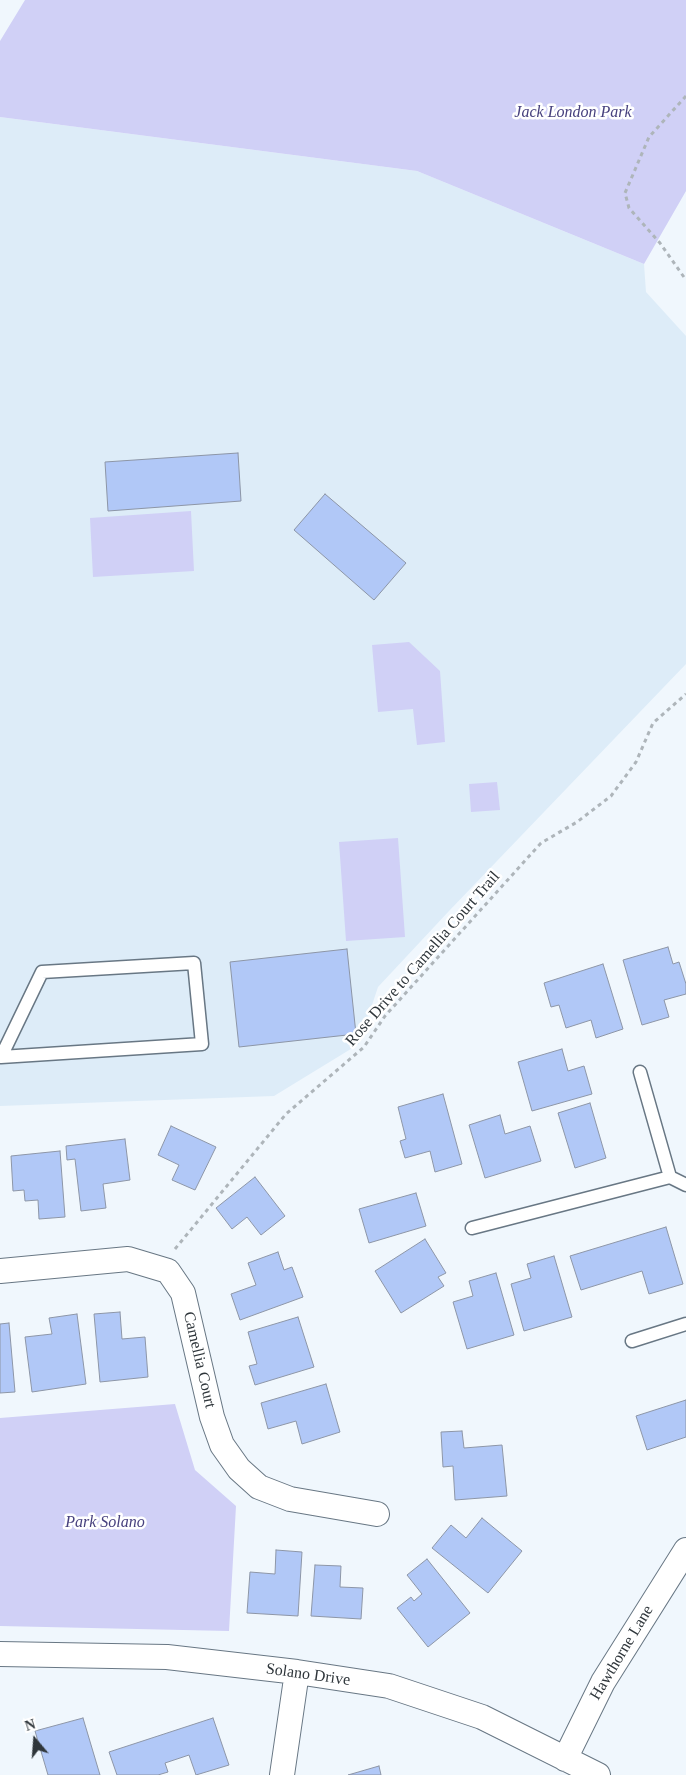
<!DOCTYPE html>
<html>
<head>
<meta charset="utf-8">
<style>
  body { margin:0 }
  #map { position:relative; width:686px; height:1775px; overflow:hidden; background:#f0f7fd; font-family:"Times New Roman",serif }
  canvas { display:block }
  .north { position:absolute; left:10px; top:1715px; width:50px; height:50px; -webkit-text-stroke:4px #fff; paint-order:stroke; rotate:342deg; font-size:14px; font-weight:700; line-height:20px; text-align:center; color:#2f363b }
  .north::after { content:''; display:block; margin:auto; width:18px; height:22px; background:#2f363b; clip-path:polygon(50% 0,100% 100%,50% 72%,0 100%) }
</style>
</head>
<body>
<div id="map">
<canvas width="686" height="1775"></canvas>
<div class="north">N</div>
</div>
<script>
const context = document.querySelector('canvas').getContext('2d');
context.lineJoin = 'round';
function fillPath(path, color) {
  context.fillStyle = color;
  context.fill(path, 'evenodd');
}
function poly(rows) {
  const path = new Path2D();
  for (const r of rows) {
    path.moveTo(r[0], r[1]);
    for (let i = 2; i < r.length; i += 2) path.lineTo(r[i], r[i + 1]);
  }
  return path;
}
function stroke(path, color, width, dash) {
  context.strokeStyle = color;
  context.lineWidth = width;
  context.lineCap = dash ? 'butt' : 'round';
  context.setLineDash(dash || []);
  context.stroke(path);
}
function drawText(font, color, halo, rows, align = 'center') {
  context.font = font + ' "Times New Roman",serif';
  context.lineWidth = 5;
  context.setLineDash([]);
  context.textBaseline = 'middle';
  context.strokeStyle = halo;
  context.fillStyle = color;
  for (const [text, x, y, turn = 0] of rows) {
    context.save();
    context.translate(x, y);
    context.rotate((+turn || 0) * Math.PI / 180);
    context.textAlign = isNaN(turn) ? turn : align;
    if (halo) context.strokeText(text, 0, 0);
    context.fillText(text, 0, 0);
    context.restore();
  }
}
const built = poly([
  [0,117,417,171,644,264,646,292,686,336,686,664,449,911,378,987,359,1044,274,1096,0,1106]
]);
const green = poly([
  [25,0,686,0,686,191,644,264,417,171,0,117,0,41],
  [191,511,194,571,93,577,90,518],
  [409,642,440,671,445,742,417,745,413,709,378,712,372,645],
  [497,782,500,810,471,812,469,784],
  [398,838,405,937,346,941,339,842],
  [175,1404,195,1470,236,1506,229,1631,0,1626,0,1418]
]);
const building = poly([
  [238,453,241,501,108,511,105,462,238,453],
  [325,494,406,563,374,600,294,530,325,494],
  [668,947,673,964,679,962,686,984,686,994,664,1000,669,1017,642,1025,623,960,668,947],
  [347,949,356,1034,239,1047,230,962,347,949],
  [603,964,623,1029,596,1038,591,1020,566,1028,559,1005,551,1007,544,983,603,964],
  [562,1049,568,1071,584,1066,592,1094,532,1111,518,1062,562,1049],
  [443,1094,462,1164,435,1172,430,1151,405,1158,400,1141,406,1139,398,1107,443,1094],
  [590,1103,606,1158,575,1168,558,1113,590,1103],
  [500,1115,505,1134,530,1126,541,1161,485,1178,469,1125,500,1115],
  [171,1126,216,1147,195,1190,172,1180,179,1165,158,1155,171,1126],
  [125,1139,130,1180,103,1184,106,1208,81,1211,75,1159,67,1160,66,1146,125,1139],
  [60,1151,65,1217,39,1219,38,1200,25,1201,24,1190,13,1191,11,1156,60,1151],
  [255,1177,285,1216,261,1235,247,1217,232,1229,216,1208,255,1177],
  [416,1193,426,1226,369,1243,359,1209,416,1193],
  [666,1227,683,1284,649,1294,642,1271,581,1290,570,1256,666,1227],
  [425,1239,446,1273,438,1277,444,1286,401,1313,375,1271,425,1239],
  [278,1252,284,1270,292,1267,303,1297,240,1320,231,1294,256,1285,248,1263,278,1252],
  [554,1256,572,1317,524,1331,511,1284,531,1278,527,1264,554,1256],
  [496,1273,514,1335,467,1349,453,1302,473,1296,469,1281,496,1273],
  [120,1312,122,1339,145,1337,148,1377,100,1382,94,1314,120,1312],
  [77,1314,86,1384,32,1392,25,1337,52,1334,49,1318,77,1314],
  [298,1317,314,1367,255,1385,249,1366,257,1364,248,1332,298,1317],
  [9,1323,15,1392,0,1393,0,1324,9,1323],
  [326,1384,340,1432,302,1444,296,1421,268,1429,261,1403,326,1384],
  [686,1400,686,1437,647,1450,636,1416,686,1400],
  [462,1431,464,1448,502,1445,507,1496,455,1500,453,1466,443,1467,441,1432,462,1431],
  [482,1518,522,1551,488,1593,432,1548,451,1525,466,1538,482,1518],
  [276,1550,302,1552,298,1616,247,1613,250,1572,275,1574,276,1550],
  [427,1559,470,1613,428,1647,397,1608,411,1597,414,1601,422,1594,407,1575,427,1559],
  [315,1565,341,1566,340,1587,363,1588,361,1619,311,1616,315,1565],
  [83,1718,100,1775,48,1775,35,1731,83,1718],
  [213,1718,229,1765,196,1775,189,1755,165,1763,168,1772,158,1775,117,1775,109,1752,213,1718],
  [379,1766,381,1775,348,1775,379,1766]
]);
const path = poly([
  [686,96,649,137,625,193,629,208,660,243,686,280],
  [175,1249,286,1114,364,1047,385,1016,541,843,577,822,611,796,636,762,653,723,686,694]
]);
const service = poly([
  [0,1057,1,1057,202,1044,194,963,42,972,1,1057],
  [640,1072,670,1177,686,1185],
  [472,1228,670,1177],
  [632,1341,686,1324]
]);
const minor = poly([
  [0,1271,128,1259,168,1271,183,1293,212,1417,222,1445,239,1469,259,1487,290,1499,377,1514],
  [0,1654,167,1657,297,1672,389,1686,482,1717,598,1775],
  [565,1759,603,1682,686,1550],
  [282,1775,297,1672]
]);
const parkNames = [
  ["Jack London Park",573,113],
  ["Park Solano",105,1523]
];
const streetNames = [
  ["Rose Drive to Camellia Court Trail",423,959,-49],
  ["Camellia Court",199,1360,77],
  ["Hawthorne Lane",622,1653,-59],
  ["Solano Drive",308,1675,8]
];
fillPath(built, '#ddecf8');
fillPath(green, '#d0d0f6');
fillPath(building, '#b1c8f7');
stroke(building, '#8d96a7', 1);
stroke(service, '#687784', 15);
stroke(minor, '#687784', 26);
stroke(path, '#aeb5ba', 3, [4, 4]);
stroke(service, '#fff', 12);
stroke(minor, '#fff', 24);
drawText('italic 16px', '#47417e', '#fff', parkNames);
drawText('16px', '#2f363b', '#fff', streetNames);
</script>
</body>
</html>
